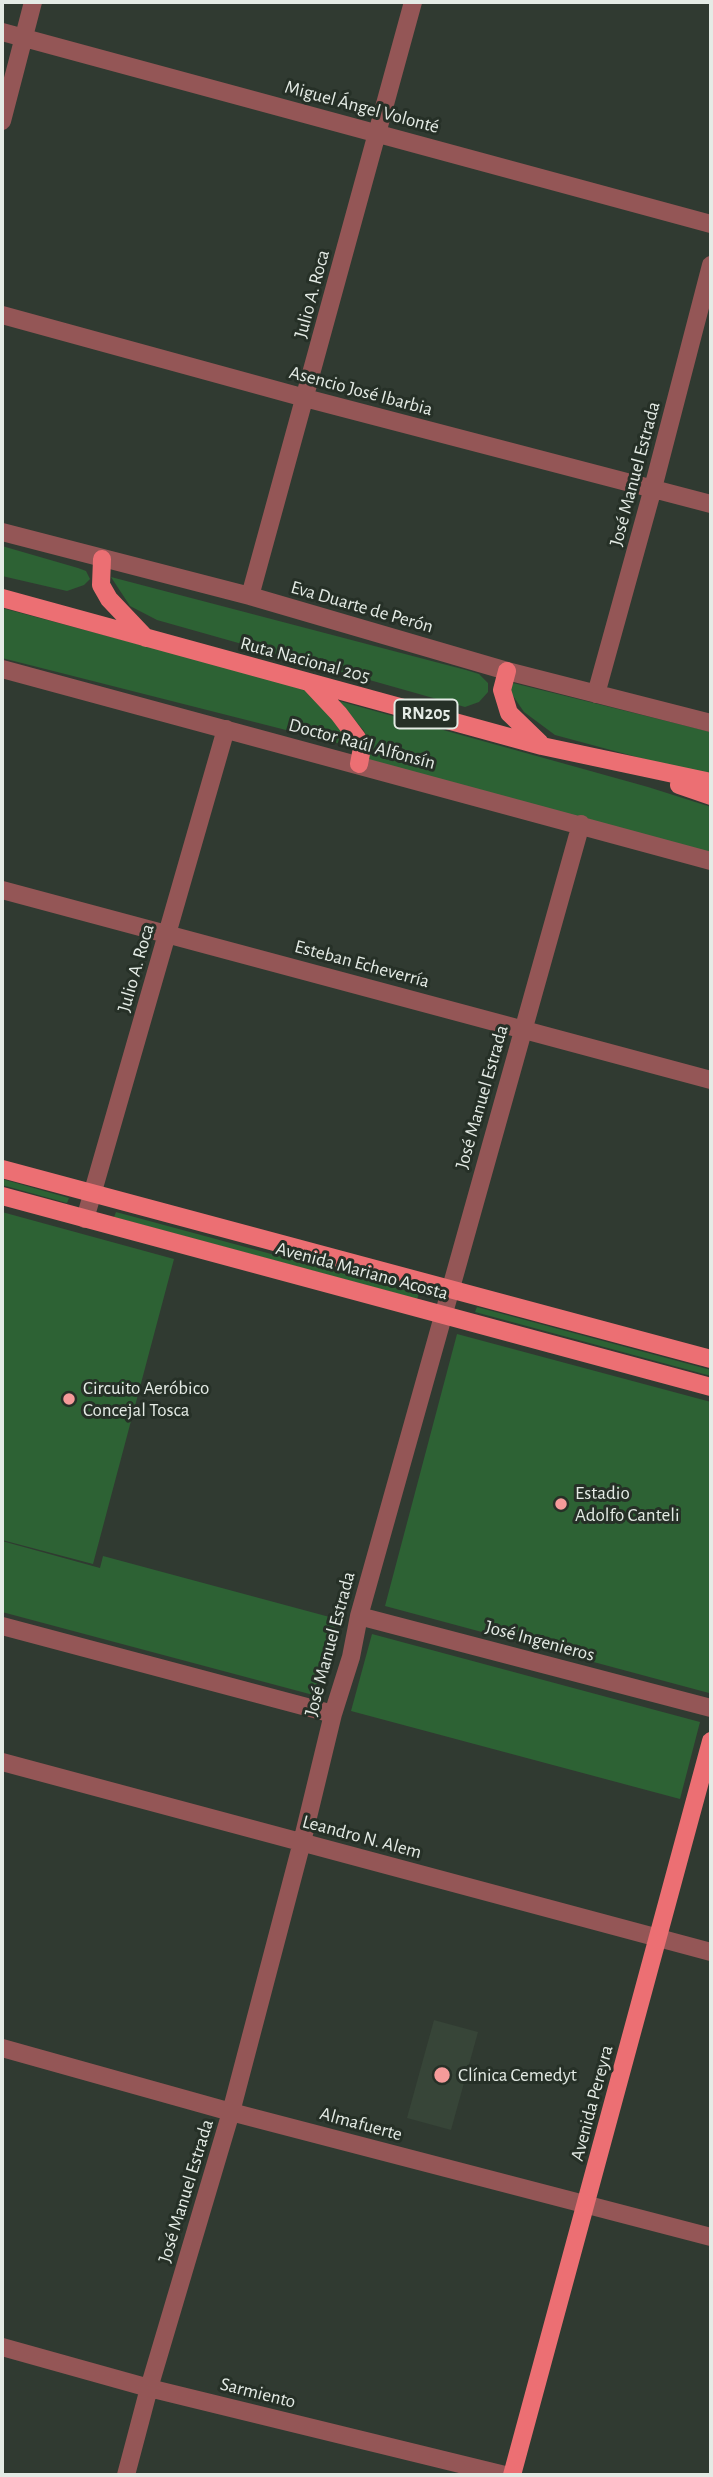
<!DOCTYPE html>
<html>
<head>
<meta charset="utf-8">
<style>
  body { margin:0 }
  #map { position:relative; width:713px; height:2477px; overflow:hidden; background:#303a31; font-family:"Alegreya Sans",sans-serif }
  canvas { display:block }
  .frame { position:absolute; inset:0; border:4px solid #e4ebe5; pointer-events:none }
</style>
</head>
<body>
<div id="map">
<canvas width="713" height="2477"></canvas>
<div class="frame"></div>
</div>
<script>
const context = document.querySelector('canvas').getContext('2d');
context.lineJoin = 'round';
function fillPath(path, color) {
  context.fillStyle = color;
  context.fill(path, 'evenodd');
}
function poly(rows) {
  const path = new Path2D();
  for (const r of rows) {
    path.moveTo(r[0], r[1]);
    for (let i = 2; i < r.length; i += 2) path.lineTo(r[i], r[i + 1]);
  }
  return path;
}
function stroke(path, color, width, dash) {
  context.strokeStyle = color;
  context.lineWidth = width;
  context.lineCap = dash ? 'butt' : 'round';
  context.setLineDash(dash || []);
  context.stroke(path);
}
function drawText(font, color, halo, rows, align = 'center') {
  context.font = font + ' "Alegreya Sans",sans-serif';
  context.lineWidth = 6;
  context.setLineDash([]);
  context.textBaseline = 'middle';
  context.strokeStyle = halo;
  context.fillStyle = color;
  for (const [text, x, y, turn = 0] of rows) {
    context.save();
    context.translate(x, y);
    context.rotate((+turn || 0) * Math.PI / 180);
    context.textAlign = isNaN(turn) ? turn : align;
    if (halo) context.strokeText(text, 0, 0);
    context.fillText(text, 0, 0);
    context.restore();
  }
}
const built = poly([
  [434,2020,478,2032,451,2130,407,2118]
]);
const green = poly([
  [2,546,78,568,86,571,90,579,84,585,67,591,2,576],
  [111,577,466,670,479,674,488,683,488,692,479,702,465,707,157,620,130,606],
  [2,608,300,687,320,700,353,747,2,658],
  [509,682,711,732,711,777,555,735,524,712,511,693],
  [339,701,648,787,711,807,711,854,369,760,369,743,364,731],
  [2,1179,69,1198,67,1203,2,1185],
  [2,1212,174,1259,93,1564,2,1540],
  [116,1212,419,1294,417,1299,114,1217],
  [477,1307,711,1370,711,1376,475,1312],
  [457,1334,711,1402,711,1683,709,1693,385,1606],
  [2,1541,100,1568,103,1556,337,1619,317,1696,2,1612],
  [372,1634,700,1722,680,1799,351,1711]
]);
const minor = poly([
  [2,32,711,224],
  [2,121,33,2],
  [2,315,305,398,711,504],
  [2,532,250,596,507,671,711,723],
  [250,596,413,2],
  [2,669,711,861],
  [596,694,653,488,711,265],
  [2,890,711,1080],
  [85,1219,226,729],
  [359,1616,711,1708],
  [2,1626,333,1714],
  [2,1762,711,1952],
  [2,2048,231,2112,711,2237],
  [2,2347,149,2388,505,2475],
  [126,2475,149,2388,231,2112,302,1842,333,1714,351,1657,359,1616,581,824]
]);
const major = poly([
  [102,559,101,585,109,599,146,638],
  [2,598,542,746,711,782],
  [507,671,502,690,509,713,540,743],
  [309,682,339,714,357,738,362,748,359,764],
  [679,785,711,796],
  [2,1169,711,1359],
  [2,1196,711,1387],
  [512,2475,711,1741]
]);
const markers = [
  [69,1399,7,"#f59b9a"],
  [561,1504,7,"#f59b9a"],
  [442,2075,9,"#f59b9a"]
];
const shields = [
  [426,714,63]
];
const shieldNames = [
  ["RN205",426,714]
];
const streetNames = [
  ["Miguel Ángel Volonté",362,107,15],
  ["Julio A. Roca",312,294,-75],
  ["Asencio José Ibarbia",361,391,15],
  ["José Manuel Estrada",635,474,-75],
  ["Eva Duarte de Perón",362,607,16],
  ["Ruta Nacional 205",305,660,15],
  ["Doctor Raúl Alfonsín",362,744,15],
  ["Esteban Echeverría",362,964,15],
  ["Julio A. Roca",136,968,-74],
  ["José Manuel Estrada",482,1097,-74],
  ["Avenida Mariano Acosta",362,1271,15],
  ["José Ingenieros",540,1641,15],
  ["José Manuel Estrada",330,1644,-75],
  ["Leandro N. Alem",362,1837,15],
  ["Avenida Pereyra",592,2103,-75],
  ["Almafuerte",361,2124,15],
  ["José Manuel Estrada",186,2191,-73],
  ["Sarmiento",258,2393,14]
];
const poiNames = [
  ["Circuito Aeróbico",83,1388],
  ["Concejal Tosca",83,1410],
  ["Estadio",575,1493],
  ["Adolfo Canteli",575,1515],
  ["Clínica Cemedyt",458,2075]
];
fillPath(built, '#374538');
fillPath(green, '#2d6234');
stroke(minor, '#945656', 18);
stroke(major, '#ec6f73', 18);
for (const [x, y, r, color] of markers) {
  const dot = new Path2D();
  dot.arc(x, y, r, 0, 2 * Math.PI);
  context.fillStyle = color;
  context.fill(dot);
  stroke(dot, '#263027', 2.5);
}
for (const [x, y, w] of shields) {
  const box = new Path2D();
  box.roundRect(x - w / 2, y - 14.5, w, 29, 5);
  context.fillStyle = '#263027';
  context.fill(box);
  stroke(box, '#e4ebe5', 2);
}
drawText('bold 18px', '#e4ebe5', null, shieldNames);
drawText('19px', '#e4ebe5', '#263027', streetNames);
drawText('19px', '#e4ebe5', '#263027', poiNames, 'left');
</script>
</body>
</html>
